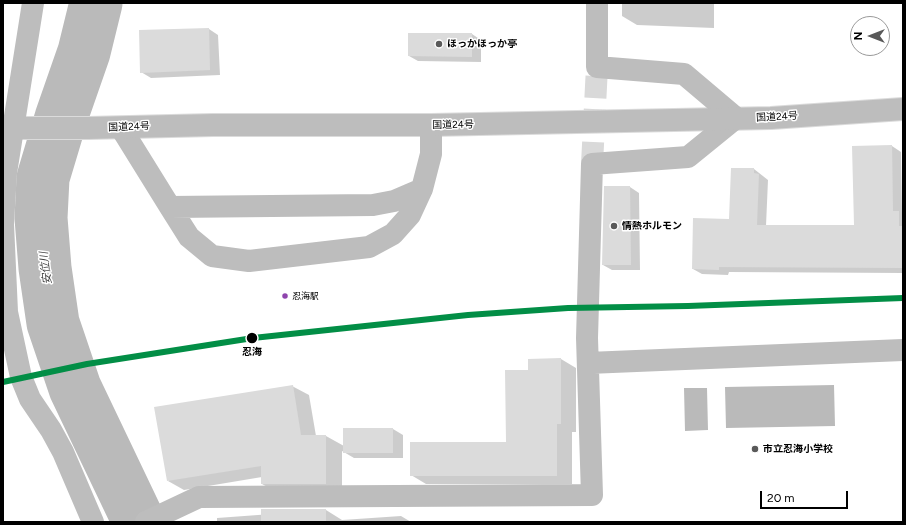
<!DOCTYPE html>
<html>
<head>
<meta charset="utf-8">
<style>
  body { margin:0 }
  #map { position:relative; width:906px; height:525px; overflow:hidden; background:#fff; font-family:Figtree,sans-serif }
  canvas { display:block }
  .frame { position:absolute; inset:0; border:4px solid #000; pointer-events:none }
  .north { position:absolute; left:850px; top:16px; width:40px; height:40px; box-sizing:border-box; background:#fff; border:1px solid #999; border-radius:50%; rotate:270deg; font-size:11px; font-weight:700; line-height:16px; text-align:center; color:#000 }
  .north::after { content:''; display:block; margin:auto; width:14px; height:18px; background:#595959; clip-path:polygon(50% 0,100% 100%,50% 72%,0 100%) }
  .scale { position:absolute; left:760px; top:491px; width:88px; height:18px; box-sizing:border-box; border:2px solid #000; border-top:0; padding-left:5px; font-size:12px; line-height:14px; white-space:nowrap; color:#000; -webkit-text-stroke:3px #fff; paint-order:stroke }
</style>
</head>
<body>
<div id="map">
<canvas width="906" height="525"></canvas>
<div class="frame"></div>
<div class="north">N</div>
<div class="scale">20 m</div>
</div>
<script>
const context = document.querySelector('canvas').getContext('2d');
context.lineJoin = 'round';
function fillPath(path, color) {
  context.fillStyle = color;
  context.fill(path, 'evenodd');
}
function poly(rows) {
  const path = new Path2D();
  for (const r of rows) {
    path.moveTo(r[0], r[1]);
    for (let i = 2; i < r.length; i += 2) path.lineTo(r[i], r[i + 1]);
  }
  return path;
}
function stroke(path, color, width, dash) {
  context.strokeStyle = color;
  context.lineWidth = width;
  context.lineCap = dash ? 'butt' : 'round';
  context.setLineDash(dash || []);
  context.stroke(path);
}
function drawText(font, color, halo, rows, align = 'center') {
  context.font = font + ' Figtree,"Noto Sans JP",sans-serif';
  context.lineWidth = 3;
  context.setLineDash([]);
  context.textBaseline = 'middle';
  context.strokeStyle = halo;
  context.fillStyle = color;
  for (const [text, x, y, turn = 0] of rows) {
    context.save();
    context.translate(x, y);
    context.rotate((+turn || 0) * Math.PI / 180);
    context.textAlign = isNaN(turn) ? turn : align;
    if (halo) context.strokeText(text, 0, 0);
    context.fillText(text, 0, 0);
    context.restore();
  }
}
const water = poly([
  [834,385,835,426,726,428,725,387],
  [684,388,707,388,708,430,685,431]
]);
const shadow = poly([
  [622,3,714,3,714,28,637,25,622,16],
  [209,29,218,35,220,75,151,78,141,72],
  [472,34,481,40,481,62,418,61,409,56],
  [892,146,901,152,903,273,729,272,728,275,702,274,693,269,730,220,754,169,768,180,766,226,855,226],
  [630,187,639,193,640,270,612,270,603,265],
  [561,359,576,368,576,432,572,432,572,484,426,484,411,475,507,443,529,371],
  [292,386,309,395,316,436,326,436,344,446,344,429,393,429,403,435,403,458,354,458,342,451,342,493,278,493,262,484,262,477,184,490,168,481],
  [326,510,342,520,401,516,411,522,217,522,217,518]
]);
const river = poly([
  [96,3,84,52,61,118,43,178,41,218,45,268,53,323,75,388,139,522]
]);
const building = poly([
  [209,28,210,70,140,73,139,30],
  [408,33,472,33,472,57,408,56],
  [892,145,893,211,899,211,899,226,902,226,902,268,719,267,719,270,692,269,693,218,729,219,731,168,754,168,754,173,759,174,757,225,854,225,852,146],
  [604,186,630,186,631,265,602,265],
  [561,358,561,424,557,424,557,476,410,476,410,442,506,442,505,370,528,370,528,359],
  [293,385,301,435,326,435,326,484,261,484,261,466,167,481,154,407],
  [343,428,393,428,393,453,343,453],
  [261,509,326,509,326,522,261,522]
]);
const minorTunnel = poly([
  [592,164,597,67]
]);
const minor = poly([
  [33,3,6,173,3,224,7,312,21,377,30,399,51,430,63,452,93,522],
  [121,128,170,207,189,237,212,256,249,261,369,247,393,234,410,215,422,189,394,201,373,205,170,207],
  [422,189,431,154,431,125],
  [588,363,903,350],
  [146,522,199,497,592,495,587,338,592,164,688,157,736,118,684,74,597,67,597,3]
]);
const highway = poly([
  [3,128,88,128,213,125,431,125,771,118,903,109]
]);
const rail1 = poly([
  [3,382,87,364,253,338,468,315,568,308,688,306,903,298]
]);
const markers = [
  [439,44,4,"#595959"],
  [614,226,4,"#595959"],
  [285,296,3.5,"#8e44ad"],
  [252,338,6,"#000"],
  [755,449,4,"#595959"]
];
const busNames = [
  ["忍海駅",292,296]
];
const poiNames = [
  ["ほっかほっか亭",447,44],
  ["情熱ホルモン",622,226],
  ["市立忍海小学校",763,449]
];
const streetNames = [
  ["国道24号",777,117,-3],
  ["国道24号",453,125,-1],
  ["国道24号",129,127,-2]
];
const stopNames = [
  ["忍海",252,352]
];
const waterNames = [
  ["安位川",46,268,-97]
];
fillPath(water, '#bababa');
fillPath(shadow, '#0003');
stroke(river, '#bababa', 53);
fillPath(building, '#dbdbdb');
stroke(minorTunnel, '#d9d9d9', 22, [22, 11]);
stroke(highway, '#dbdbdb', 24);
stroke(minor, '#bdbdbd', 22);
stroke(highway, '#bdbdbd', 22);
stroke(rail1, '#028e46', 6);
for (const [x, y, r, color] of markers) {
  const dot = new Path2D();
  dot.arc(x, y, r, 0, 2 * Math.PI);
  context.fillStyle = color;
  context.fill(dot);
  stroke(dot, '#fff', 1.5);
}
drawText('9px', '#000', '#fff', busNames, 'left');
drawText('bold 10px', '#000', '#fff', poiNames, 'left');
drawText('10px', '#000', '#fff', streetNames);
drawText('bold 10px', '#000', '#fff', stopNames);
drawText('italic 11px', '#3d3d3d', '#fff', waterNames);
</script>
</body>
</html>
